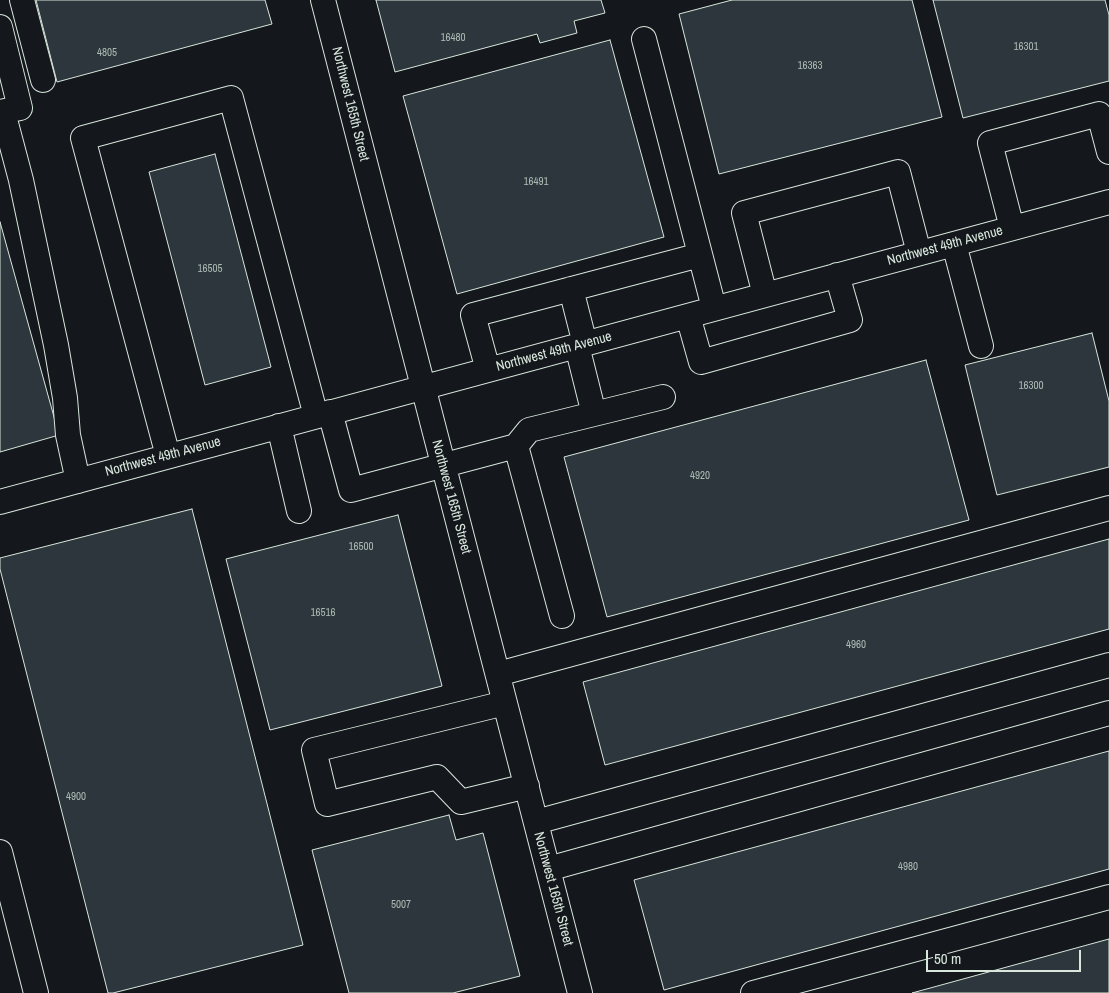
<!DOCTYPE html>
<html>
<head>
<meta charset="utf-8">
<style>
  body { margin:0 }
  #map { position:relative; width:1109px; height:993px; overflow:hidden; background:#14181c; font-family:"Archivo Narrow",sans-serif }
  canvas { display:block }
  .scale { position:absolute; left:926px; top:950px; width:155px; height:22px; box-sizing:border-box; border:2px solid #d8e6dc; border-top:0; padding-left:6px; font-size:15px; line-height:18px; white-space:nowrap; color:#d8e6dc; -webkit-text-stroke:4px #14181c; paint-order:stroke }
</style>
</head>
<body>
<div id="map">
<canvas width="1109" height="993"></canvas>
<div class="scale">50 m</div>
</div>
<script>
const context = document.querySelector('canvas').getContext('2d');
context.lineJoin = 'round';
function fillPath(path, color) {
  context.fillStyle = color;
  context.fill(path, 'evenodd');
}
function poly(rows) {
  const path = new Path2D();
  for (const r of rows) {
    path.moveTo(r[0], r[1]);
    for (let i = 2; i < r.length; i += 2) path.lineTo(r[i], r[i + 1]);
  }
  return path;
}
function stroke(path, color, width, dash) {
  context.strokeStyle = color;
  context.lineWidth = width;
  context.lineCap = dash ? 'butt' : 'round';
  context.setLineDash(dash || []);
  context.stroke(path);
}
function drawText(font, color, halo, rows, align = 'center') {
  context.font = font + ' "Archivo Narrow",sans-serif';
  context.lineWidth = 4;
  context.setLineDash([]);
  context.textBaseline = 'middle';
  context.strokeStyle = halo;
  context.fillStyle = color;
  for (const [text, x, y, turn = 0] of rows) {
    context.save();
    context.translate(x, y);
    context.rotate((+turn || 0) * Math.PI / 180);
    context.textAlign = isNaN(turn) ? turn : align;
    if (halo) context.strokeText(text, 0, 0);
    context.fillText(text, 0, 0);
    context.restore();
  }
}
const building = poly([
  [36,0,265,0,272,24,57,82,36,0],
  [376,0,601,0,605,13,574,21,577,33,540,43,537,34,395,72,376,0],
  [732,0,912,0,942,117,719,174,679,14,732,0],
  [933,0,1105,0,1109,15,1109,81,963,118,933,0],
  [610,40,664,237,457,294,403,96,610,40],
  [215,154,271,367,205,385,149,172,215,154],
  [0,222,59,435,0,452,0,222],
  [1092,333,1109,401,1109,467,997,495,965,365,1092,333],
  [926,360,969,520,607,617,564,457,926,360],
  [192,509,303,945,113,993,108,993,0,569,0,558,192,509],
  [398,515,442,686,270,730,226,559,398,515],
  [1109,539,1109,629,605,765,583,682,1109,539],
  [1109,751,1109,869,664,990,634,880,1109,751],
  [449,815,456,840,483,833,520,976,453,993,349,993,312,850,449,815],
  [1109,939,1109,993,912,993,1109,939]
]);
const minor = poly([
  [22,0,43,80],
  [323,0,580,993],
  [0,27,20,108,0,112],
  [644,39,714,308],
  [3,112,21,180,56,345,65,398,68,435,78,481],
  [1012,228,990,143,1099,114,1109,152],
  [954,244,981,346],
  [571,289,585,344],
  [765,295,744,213,898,172,919,253],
  [688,316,701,362,850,320,837,275],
  [488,370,473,315,700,255],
  [330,412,351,490,516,446,562,616],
  [594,414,663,397],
  [279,426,299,511],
  [516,446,529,430,594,414,577,346],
  [168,456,83,138,231,98,316,416],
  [0,502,1109,202],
  [498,674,1109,508],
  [505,703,314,750,327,804,437,777,461,802,527,786],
  [536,822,1109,665],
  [0,852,36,993],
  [548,869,1109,713],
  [753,993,1109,897]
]);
const numberNames = [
  ["16480",453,38],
  ["16301",1026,47],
  ["4805",107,53],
  ["16363",810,66],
  ["16491",536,182],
  ["16505",210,269],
  ["16300",1031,386],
  ["4920",700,476],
  ["16500",361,547],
  ["16516",323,613],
  ["4960",856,645],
  ["4900",76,797],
  ["4980",908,867],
  ["5007",401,905]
];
const streetNames = [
  ["Northwest 165th Street",350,104,76],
  ["Northwest 49th Avenue",945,246,-15],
  ["Northwest 49th Avenue",554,352,-15],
  ["Northwest 49th Avenue",163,457,-15],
  ["Northwest 165th Street",451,497,75],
  ["Northwest 165th Street",553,889,75]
];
fillPath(building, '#2c363c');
stroke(building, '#d8e6dc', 1);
stroke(minor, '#d8e6dc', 26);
stroke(minor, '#14181c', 24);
drawText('11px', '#adbab4', null, numberNames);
drawText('14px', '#d8e6dc', '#14181c', streetNames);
</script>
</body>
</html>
